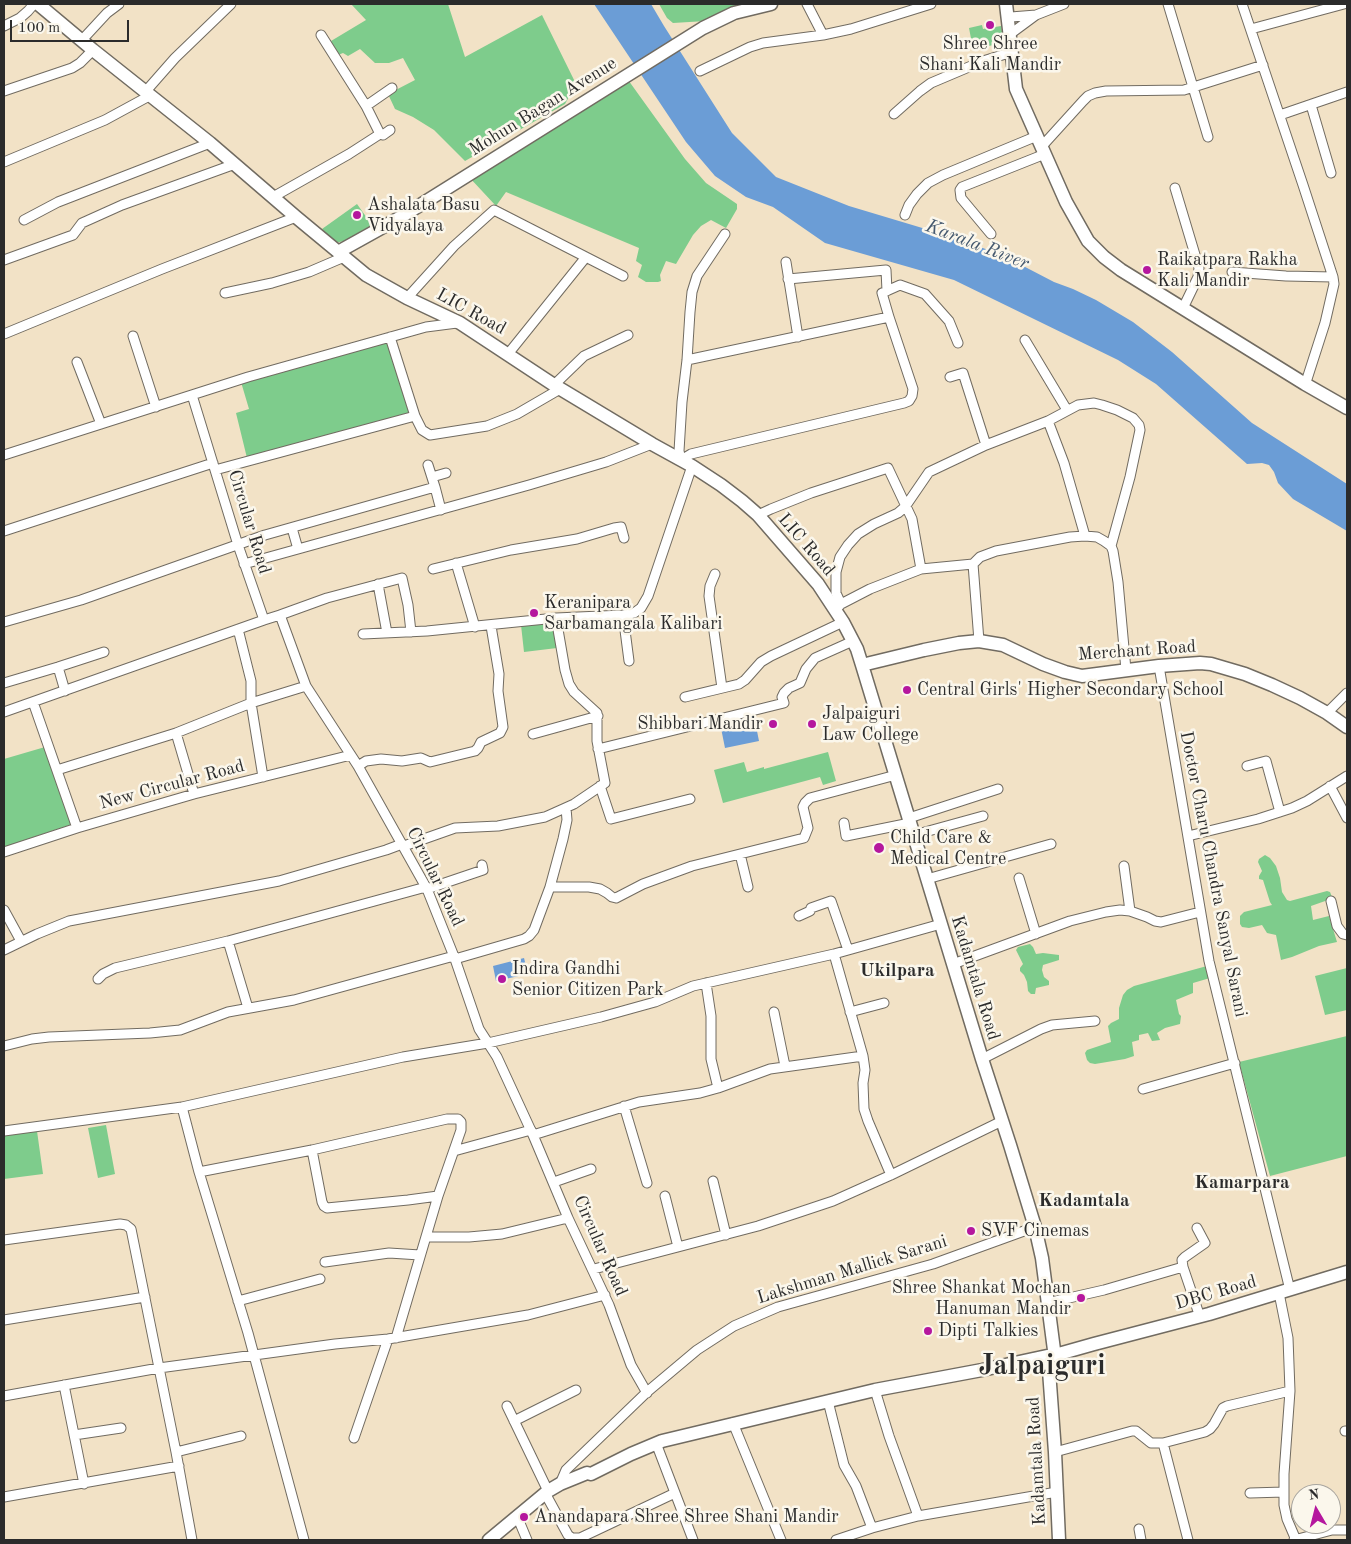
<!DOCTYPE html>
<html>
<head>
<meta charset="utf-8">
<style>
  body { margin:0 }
  #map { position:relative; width:1351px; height:1544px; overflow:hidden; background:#f2e2c6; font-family:"Old Standard TT",serif }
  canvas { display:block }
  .frame { position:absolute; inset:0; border:5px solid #2b2b2b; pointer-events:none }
  .north { position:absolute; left:1291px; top:1484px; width:50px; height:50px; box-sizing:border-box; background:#fbf7ec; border:1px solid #a8a59f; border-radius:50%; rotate:352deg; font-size:14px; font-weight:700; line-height:20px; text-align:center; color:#2b2b2b }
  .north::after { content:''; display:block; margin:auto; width:18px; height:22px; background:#b5179e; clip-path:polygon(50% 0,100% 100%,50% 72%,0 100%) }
  .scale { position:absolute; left:10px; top:20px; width:119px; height:22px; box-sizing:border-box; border:2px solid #2b2b2b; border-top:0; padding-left:6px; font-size:15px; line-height:18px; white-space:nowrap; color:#2b2b2b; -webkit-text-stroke:4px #fbf7ec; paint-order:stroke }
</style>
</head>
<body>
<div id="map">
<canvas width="1351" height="1544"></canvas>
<div class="frame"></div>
<div class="north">N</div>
<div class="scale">100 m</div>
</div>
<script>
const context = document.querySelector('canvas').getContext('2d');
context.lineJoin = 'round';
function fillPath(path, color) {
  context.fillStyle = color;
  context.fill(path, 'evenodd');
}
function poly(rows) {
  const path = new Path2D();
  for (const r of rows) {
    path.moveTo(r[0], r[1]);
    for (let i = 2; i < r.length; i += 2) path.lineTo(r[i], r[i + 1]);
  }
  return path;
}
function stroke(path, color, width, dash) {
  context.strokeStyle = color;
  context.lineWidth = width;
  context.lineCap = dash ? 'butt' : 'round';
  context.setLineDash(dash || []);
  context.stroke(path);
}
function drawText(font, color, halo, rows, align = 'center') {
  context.font = font + ' "Old Standard TT",serif';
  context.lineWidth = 5;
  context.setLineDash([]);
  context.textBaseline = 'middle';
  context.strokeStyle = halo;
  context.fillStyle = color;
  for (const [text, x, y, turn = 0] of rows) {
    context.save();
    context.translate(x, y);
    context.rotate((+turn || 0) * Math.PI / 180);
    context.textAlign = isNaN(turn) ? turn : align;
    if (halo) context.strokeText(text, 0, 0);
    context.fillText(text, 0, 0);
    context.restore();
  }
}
const green = poly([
  [351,4,448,4,465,57,542,15,578,88,570,95,565,104,465,161,434,130,413,117,395,109,388,94,415,80,403,58,389,63,375,63,360,49,348,56,343,53,338,55,331,41,366,20],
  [659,4,746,4,706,21,673,23,667,18],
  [982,25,983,29,1001,26,1004,43,973,49,969,28],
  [626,77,685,159,706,183,737,204,737,209,726,228,711,220,701,226,693,235,676,264,666,261,660,275,661,281,658,282,646,282,638,277,642,265,636,261,639,248,506,192,496,206,469,177],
  [357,204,372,225,344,241,335,243,322,229],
  [390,340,409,413,247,458,236,413,249,409,241,382],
  [549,621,554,626,557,648,524,652,521,625],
  [45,747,73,824,4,847,4,759],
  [828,752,836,781,823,785,820,777,723,803,714,770,744,762,747,772,764,767,764,769],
  [1265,855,1270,858,1276,866,1280,878,1282,892,1287,900,1290,901,1327,891,1330,892,1332,897,1328,900,1311,906,1313,920,1329,916,1337,942,1319,946,1292,957,1281,960,1276,935,1267,933,1262,925,1249,928,1242,927,1240,924,1240,916,1244,912,1272,905,1270,902,1263,880,1259,879,1259,876,1262,871,1258,862,1259,859],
  [1030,944,1033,947,1036,954,1043,953,1059,955,1059,960,1043,965,1042,970,1044,977,1049,981,1049,985,1036,988,1035,994,1031,994,1028,991,1027,982,1024,975,1020,971,1020,968,1023,964,1016,950,1018,947],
  [1207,966,1210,978,1193,983,1193,993,1176,1000,1179,1014,1181,1016,1180,1024,1165,1028,1157,1033,1160,1040,1152,1041,1148,1033,1139,1035,1139,1040,1132,1042,1134,1056,1125,1059,1095,1064,1090,1063,1087,1060,1085,1053,1087,1050,1111,1042,1108,1026,1111,1023,1119,1019,1119,1008,1123,995,1127,990,1134,986],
  [1347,968,1347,1010,1325,1015,1315,976],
  [1347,1036,1347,1156,1270,1176,1239,1062],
  [106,1125,115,1174,98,1178,88,1128],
  [37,1131,43,1174,4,1179,4,1136]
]);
const water = poly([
  [594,4,651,4,664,26,732,133,776,177,849,206,959,239,1004,256,1054,282,1073,289,1096,300,1133,322,1172,352,1252,423,1347,484,1347,531,1293,499,1278,483,1274,472,1269,465,1262,463,1247,464,1156,384,1118,360,954,280,825,243,773,207,746,197,715,176,686,142],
  [754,716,759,741,725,748,720,723],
  [524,958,528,974,496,981,493,966]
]);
const street = poly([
  [807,4,823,35],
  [1168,4,1208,137],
  [1242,4,1303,185,1333,277,1334,284,1325,323,1307,379],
  [1011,17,1036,15,1064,4],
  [4,26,20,18,28,11,34,4],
  [1251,29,1344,4],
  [1013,32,1036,15],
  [82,40,107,13,119,4],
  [700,71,750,47,763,43,823,35,851,29,931,4],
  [4,91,72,68,80,63,93,50],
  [146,91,175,58,231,4],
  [1311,105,1331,173],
  [366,106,392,88],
  [894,114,920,91,931,83,983,61,1012,52],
  [1280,115,1347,92],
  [380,134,383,135,390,130],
  [1044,144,1083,101,1088,96,1095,93,1106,91,1184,90,1263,65],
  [4,162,105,120,151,95],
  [1175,188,1199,268,1198,277,1185,304],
  [273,197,349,154,380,134,366,106,321,35],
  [905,215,909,205,917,194,928,183,943,175,1037,136],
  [24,220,58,202,210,143],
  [991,234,961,198,960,190,962,187,1045,154],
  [4,260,73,235,82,223,122,205,235,164],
  [786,262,798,337],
  [1232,272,1286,276,1333,277],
  [788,279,886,270,887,291],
  [225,293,272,283,309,272,344,257],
  [407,298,454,246,494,210,623,276],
  [889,317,882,293,900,285,925,294,949,321,958,343],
  [4,334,162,269,296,217],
  [133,336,156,407],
  [1025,340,1067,410],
  [508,354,586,257],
  [687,360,889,317,913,389,912,396,909,401,904,403,691,454,681,460,679,451,682,402,687,360,690,312,692,292,697,276,725,234],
  [77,362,101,424],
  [950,377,963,373,986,445],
  [554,385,584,356,628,335],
  [192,395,238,545,264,620,280,615,306,686,358,766,427,889,455,959,479,1029,497,1057,533,1135,568,1218,609,1305,631,1365,647,1393],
  [415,416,422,430,430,435,487,426,517,414,560,389],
  [1048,421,1064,463,1085,536],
  [4,455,248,377,426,327,457,323],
  [428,465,435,487],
  [215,470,415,416,390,337],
  [432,477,446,473],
  [758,515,771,509,811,493,888,468,912,519,921,569,870,589,841,604],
  [292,528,298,549],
  [4,531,213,463],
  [456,563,475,627],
  [244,564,529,485,606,462,652,444],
  [433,569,511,550,577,539,614,528,621,527,624,538],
  [921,569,973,564],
  [715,574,710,586,709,596,722,688],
  [378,584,387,633],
  [836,609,841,604,836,593,836,572,840,557,848,545,858,534,874,524,898,513,905,507,929,472,986,445,1048,421,1078,405,1094,403,1102,405,1117,410,1133,418,1139,425,1140,430,1130,477,1111,546],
  [280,615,327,598,402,578,408,605,411,632],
  [623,615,629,661],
  [4,622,81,600,265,535,435,487,441,510],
  [363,634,427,631,556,618,623,615,634,613,641,608,648,596,692,466],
  [979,641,973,564,980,557,996,551,1070,537,1085,536,1097,537,1104,541,1111,546,1113,551,1118,582,1126,670],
  [1159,666,1209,961,1290,1290],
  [58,667,65,691],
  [4,683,58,667,104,652],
  [685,697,739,684,745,680,761,662,771,656,843,622],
  [33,702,77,828],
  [4,712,264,620],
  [1327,713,1347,693],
  [176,733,194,794],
  [533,734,598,716],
  [598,749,784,703,782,697,784,693,789,688,800,683,806,669,815,658,853,641],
  [358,766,366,761,381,759,402,761,421,758,430,762,475,751,478,748,481,742,500,733,503,727,498,691,499,674,491,626],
  [1247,766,1266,761,1280,812],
  [57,770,176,733,251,703,251,681,238,629],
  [263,777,251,703,306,686],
  [600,786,611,819,690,799],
  [1330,786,1347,818],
  [909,818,998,789],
  [844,823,846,836,910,823],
  [914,835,983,816],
  [1188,836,1258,819,1292,808,1307,801,1347,776],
  [404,846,455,828,498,826,545,817,574,804,605,783,597,741,597,713,574,692,569,684,565,670,556,618],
  [4,852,77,828,194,794,351,755],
  [740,854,748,887],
  [1124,866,1130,911],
  [1019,878,1036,934],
  [927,879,1051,844],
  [550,887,563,839,567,820,566,808],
  [427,889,483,870,482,865],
  [1331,901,1337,926,1343,934,1347,935],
  [4,910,21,941],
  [799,916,810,911,811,908,831,901,848,950],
  [228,941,248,1008],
  [4,950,37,934,69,921,279,881,386,850,402,844],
  [834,954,863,1056,865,1070,863,1083,864,1109,868,1121,891,1175],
  [455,959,524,939,529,936,534,930,550,887,589,887,600,889,607,893,612,897,616,898,643,884,692,866,804,838,808,828,803,807,805,803,810,798,896,775],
  [953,964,1070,921,1106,912,1120,910,1130,911,1147,917,1155,921,1161,922,1200,912],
  [98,979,103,974,115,968,228,941,426,887],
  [706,983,711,1016,711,1059,718,1088],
  [774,1012,785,1066],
  [850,1012,884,1003],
  [4,1046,32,1039,49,1037,150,1033,180,1030,228,1012,294,1000,454,956],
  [982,1059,1041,1029,1052,1025,1095,1021],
  [1143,1089,1235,1063],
  [624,1106,647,1183],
  [182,1107,199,1172,248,1333,304,1540],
  [4,1131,182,1107,403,1057,488,1043,601,1017,655,1002,693,986,834,954,941,924],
  [533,1135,639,1102,700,1093,718,1088,770,1069,863,1056],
  [312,1150,322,1202,324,1206,327,1208,408,1200,438,1196],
  [454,1151,531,1130],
  [199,1172,312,1150,447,1119,458,1119,461,1122,461,1130,438,1196,396,1338],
  [713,1181,726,1235],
  [554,1182,591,1169],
  [665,1196,678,1247],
  [426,1237,469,1237,502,1234,568,1218],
  [4,1240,120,1224,126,1225,131,1229,176,1452,192,1540],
  [325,1262,389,1253,420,1255],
  [1183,1267,1182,1260,1185,1257,1205,1243,1197,1228],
  [594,1269,758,1226,833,1201,891,1175,1002,1121],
  [1279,1293,1288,1338,1290,1391,1284,1474,1284,1505,1287,1519,1296,1540],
  [238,1301,320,1279],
  [1047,1303,1104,1290,1183,1267,1200,1317],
  [4,1320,145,1297],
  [64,1385,84,1484],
  [875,1390,889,1436,918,1516],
  [4,1396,159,1368,335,1344,388,1339,528,1315,605,1295],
  [828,1401,844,1465,856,1486,872,1528],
  [507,1406,548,1491],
  [514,1421,576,1390],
  [733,1423,781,1540],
  [1345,1431,1347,1431],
  [74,1435,121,1428],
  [354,1438,388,1339],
  [656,1443,693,1540],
  [1163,1443,1188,1540],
  [176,1452,241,1436],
  [1055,1452,1132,1431,1136,1431,1151,1443,1163,1443,1205,1432,1210,1429,1214,1424,1223,1408,1227,1406,1290,1391],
  [560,1484,566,1470,647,1392,697,1350,734,1326,778,1307,933,1264,1035,1227],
  [545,1493,568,1535,572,1538,580,1538,675,1493],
  [1250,1493,1284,1492],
  [4,1497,179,1466],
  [517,1516,527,1540],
  [1139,1529,1141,1540],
  [836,1540,872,1528,918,1516,1057,1492],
  [1294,1540,1332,1530,1347,1530]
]);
const secondary = poly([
  [38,4,93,50,210,143,296,217,366,275,407,298,460,323,554,385,652,444,692,466,721,485,742,501,758,515,818,584,843,622,857,649,862,665,982,1059,1010,1145,1035,1227,1042,1258,1054,1350],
  [1006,4,1016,89,1066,202,1088,241,1104,257,1121,270,1305,384,1347,408],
  [338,252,401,217,703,28,734,13,771,4],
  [862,665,924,650,959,643,979,641,1003,645,1043,664,1065,672,1082,676,1159,666,1200,663,1211,664,1245,674,1272,685,1300,698,1327,713,1347,727],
  [1055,1355,1094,1344,1209,1314,1347,1272],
  [1048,1357,1055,1452,1059,1540],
  [489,1540,548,1491,560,1484,587,1473,591,1474,631,1454,662,1441,875,1390,982,1370,1047,1356]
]);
const markers = [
  [990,25,5,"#b5179e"],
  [357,215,5,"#b5179e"],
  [1147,270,5,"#b5179e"],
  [534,613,5,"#b5179e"],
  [907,690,5,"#b5179e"],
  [773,724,5,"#b5179e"],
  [812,724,5,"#b5179e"],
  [879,848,6,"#b5179e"],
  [502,979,5,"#b5179e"],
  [971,1231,5,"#b5179e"],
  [1081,1298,5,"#b5179e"],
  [928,1331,5,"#b5179e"],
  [524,1517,5,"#b5179e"]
];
const poiNames = [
  ["Shree Shree",990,44,"center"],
  ["Shani Kali Mandir",990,65,"center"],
  ["Ashalata Basu",367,205],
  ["Vidyalaya",367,226],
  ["Raikatpara Rakha",1157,260],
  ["Kali Mandir",1157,281],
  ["Keranipara",544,603],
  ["Sarbamangala Kalibari",544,624],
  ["Central Girls' Higher Secondary School",917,690],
  ["Jalpaiguri",822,714],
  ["Law College",822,735],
  ["Shibbari Mandir",763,724,"right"],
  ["Child Care &",890,838],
  ["Medical Centre",890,859],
  ["Indira Gandhi",512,969],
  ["Senior Citizen Park",512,990],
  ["SVF Cinemas",981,1231],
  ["Shree Shankat Mochan",1071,1288,"right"],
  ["Hanuman Mandir",1071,1309,"right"],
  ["Dipti Talkies",938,1331],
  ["Anandapara Shree Shree Shani Mandir",534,1517]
];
const streetNames = [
  ["Mohun Bagan Avenue",543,107,-32],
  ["LIC Road",471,312,29],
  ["Circular Road",249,522,73],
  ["LIC Road",806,545,49],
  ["Merchant Road",1137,651,-4],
  ["New Circular Road",172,785,-15],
  ["Doctor Charu Chandra Sanyal Sarani",1213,874,79],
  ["Circular Road",435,877,64],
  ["Kadamtala Road",975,978,73],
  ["Circular Road",600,1246,66],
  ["Lakshman Mallick Sarani",852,1270,-17],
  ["DBC Road",1216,1293,-16],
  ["Kadamtala Road",1037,1461,-93]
];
const waterNames = [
  ["Karala River",977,245,21]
];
const neighbourhoodNames = [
  ["Ukilpara",897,971],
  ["Kamarpara",1242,1183],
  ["Kadamtala",1084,1201]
];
const townNames = [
  ["Jalpaiguri",1042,1367]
];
fillPath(green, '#7ecc8c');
fillPath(water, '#6b9dd6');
stroke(street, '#716b61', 11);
stroke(secondary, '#716b61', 15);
stroke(street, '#fff', 9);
stroke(secondary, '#fff', 12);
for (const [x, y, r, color] of markers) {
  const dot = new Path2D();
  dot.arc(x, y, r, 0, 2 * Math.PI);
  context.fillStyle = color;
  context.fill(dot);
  stroke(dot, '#fbf7ec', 2);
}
drawText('18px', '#2b2b2b', '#fbf7ec', poiNames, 'left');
drawText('18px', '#2b2b2b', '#fbf7ec', streetNames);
drawText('italic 19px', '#45596f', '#fbf7ec', waterNames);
drawText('bold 19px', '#2b2b2b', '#fbf7ec', neighbourhoodNames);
drawText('bold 28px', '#2b2b2b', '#fbf7ec', townNames);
</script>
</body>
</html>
